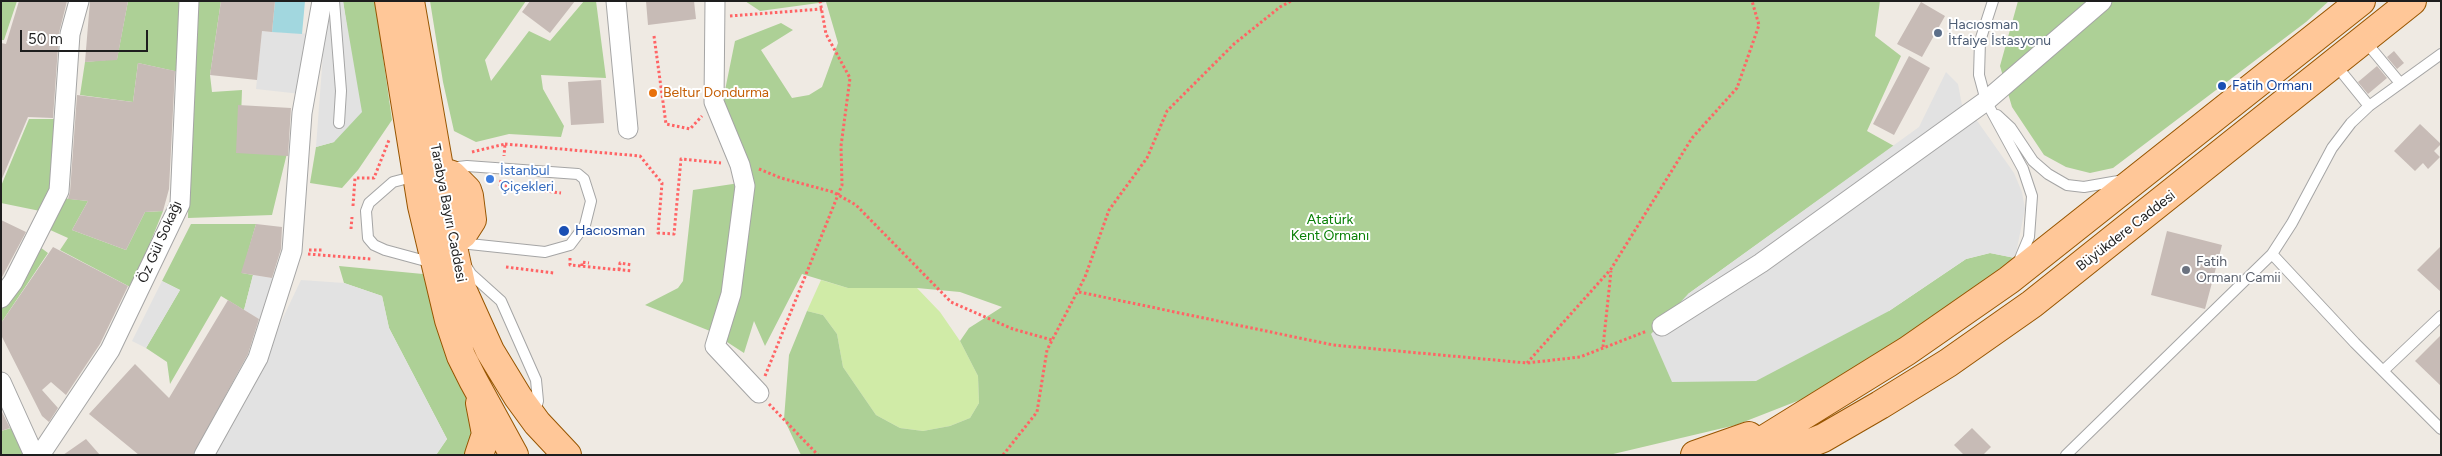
<!DOCTYPE html>
<html>
<head>
<meta charset="utf-8">
<style>
  body { margin:0 }
  #map { position:relative; width:2442px; height:456px; overflow:hidden; background:#efeae3; font-family:Figtree,sans-serif }
  canvas { display:block }
  .frame { position:absolute; inset:0; border:2px solid #1e1e1e; pointer-events:none }
  .scale { position:absolute; left:20px; top:30px; width:128px; height:22px; box-sizing:border-box; border:2px solid #1e1e1e; border-top:0; padding-left:6px; font-size:15px; line-height:18px; white-space:nowrap; color:#1e1e1e; -webkit-text-stroke:4px #fff; paint-order:stroke }
</style>
</head>
<body>
<div id="map">
<canvas width="2442" height="456"></canvas>
<div class="frame"></div>
<div class="scale">50 m</div>
</div>
<script>
const context = document.querySelector('canvas').getContext('2d');
context.lineJoin = 'round';
function fillPath(path, color) {
  context.fillStyle = color;
  context.fill(path, 'evenodd');
}
function poly(rows) {
  const path = new Path2D();
  for (const r of rows) {
    path.moveTo(r[0], r[1]);
    for (let i = 2; i < r.length; i += 2) path.lineTo(r[i], r[i + 1]);
  }
  return path;
}
function stroke(path, color, width, dash) {
  context.strokeStyle = color;
  context.lineWidth = width;
  context.lineCap = dash ? 'butt' : 'round';
  context.setLineDash(dash || []);
  context.stroke(path);
}
function drawText(font, color, halo, rows, align = 'center') {
  context.font = font + ' Figtree,sans-serif';
  context.lineWidth = 4;
  context.setLineDash([]);
  context.textBaseline = 'middle';
  context.strokeStyle = halo;
  context.fillStyle = color;
  for (const [text, x, y, turn = 0] of rows) {
    context.save();
    context.translate(x, y);
    context.rotate((+turn || 0) * Math.PI / 180);
    context.textAlign = isNaN(turn) ? turn : align;
    if (halo) context.strokeText(text, 0, 0);
    context.fillText(text, 0, 0);
    context.restore();
  }
}
const grass = poly([
  [821,280,848,288,917,288,940,312,960,341,978,376,979,403,970,418,950,426,923,431,900,428,876,415,843,367,837,334,823,315,807,311]
]);
const forest = poly([
  [1,1,17,1,4,40,1,40],
  [128,1,189,1,179,72,138,63,133,102,80,95,85,62,117,59],
  [198,1,221,1,210,75,212,92,242,90,240,145,288,149,272,215,188,218,190,94],
  [343,1,375,1,392,120,358,170,342,188,310,183,316,147,334,142,354,76],
  [430,1,526,1,485,60,491,81,529,31,550,41,584,1,596,1,606,78,541,75,543,89,564,126,561,137,509,134,476,142,454,131,443,82],
  [745,1,1880,1,1875,36,1901,56,1867,131,1894,146,1688,294,1889,311,1966,259,1990,253,2015,258,1902,341,1805,398,1736,425,1609,455,801,455,784,419,789,355,807,311,823,315,837,334,843,367,876,415,900,428,923,431,950,426,970,418,979,403,978,376,960,341,969,328,1002,307,960,292,917,288,848,288,802,274,765,346,754,321,744,353,710,331,645,305,678,288,683,281,693,190,746,182,743,148,721,110,735,41,781,23,793,30,761,50,792,98,809,95,822,87,838,43,826,2,760,11],
  [2018,1,2329,1,2306,22,2113,168,2090,173,2066,167,2044,155,2012,107,2000,66],
  [29,119,62,119,57,192,45,212,1,203,1,186],
  [62,198,88,201,72,230,126,250,145,212,163,211,132,288,60,250,68,238,48,229],
  [191,224,256,224,242,273,253,275,244,310,221,296,170,384,167,362,146,348,180,290,162,281],
  [25,236,48,253,1,323,1,281,6,276],
  [339,266,423,274,441,335,492,433,473,455,436,455,447,439,389,328,382,296,344,283],
  [18,426,27,455,1,455,1,431]
]);
const parking = poly([
  [327,1,343,1,362,112,334,142,316,147],
  [262,31,312,34,301,94,256,89],
  [1946,72,1958,84,1962,105,1973,115,2014,173,2022,192,2025,209,2015,258,1990,253,1966,259,1889,311,1756,381,1672,382,1651,334,1688,294,1919,127],
  [253,275,278,279,259,319,244,310],
  [301,280,344,283,382,296,389,328,447,439,436,455,209,455,270,345],
  [162,281,180,290,146,348,132,341]
]);
const water = poly([
  [275,1,305,1,302,34,272,32]
]);
const building = poly([
  [19,1,67,1,59,33,53,118,28,117,1,181,1,43,6,44],
  [90,1,128,1,117,60,85,62],
  [221,1,275,1,272,32,262,31,257,80,210,75],
  [530,1,575,1,550,33,522,12],
  [646,1,694,1,696,19,648,25],
  [1921,2,1945,16,1922,57,1897,44],
  [2394,51,2404,63,2397,69,2387,57],
  [1909,56,1930,68,1894,135,1873,124],
  [138,63,175,71,169,189,163,211,145,212,126,250,72,230,88,201,68,199,70,192,77,95,133,102],
  [2377,66,2387,78,2368,94,2358,82],
  [601,80,604,123,571,125,568,82],
  [238,105,291,108,288,156,236,153],
  [2420,124,2441,144,2434,151,2440,157,2428,169,2423,163,2415,171,2394,151],
  [1,220,26,232,1,279],
  [256,224,282,227,281,249,272,278,241,273],
  [2167,231,2222,245,2205,309,2151,295],
  [2441,246,2441,292,2417,270],
  [53,247,128,286,100,344,66,395,51,382,42,390,58,408,49,422,42,416,1,335,1,323],
  [228,300,259,319,248,354,193,455,139,455,89,414,135,364,169,398],
  [2441,335,2441,386,2415,361],
  [1,410,10,428,1,431],
  [1972,428,1991,447,1983,455,1964,455,1954,445],
  [86,439,100,455,63,455]
]);
const path = poly([
  [730,16,822,9],
  [654,36,666,124,690,129,702,116],
  [505,144,640,156,662,183,658,233,674,234,681,159,721,163],
  [472,152,505,144,504,156],
  [501,180,500,185,561,193],
  [353,206,355,178,374,178,389,140],
  [351,229,352,217],
  [309,250,323,250],
  [308,254,371,259],
  [570,258,570,265,632,271],
  [582,266,582,262,589,263],
  [506,267,554,273],
  [619,270,620,263,632,265],
  [1079,292,1333,345,1527,363,1580,357,1647,331],
  [1603,347,1611,271],
  [1527,363,1611,269,1692,138,1737,88,1759,25,1752,1],
  [765,376,842,185,841,146,850,78,826,34,820,1],
  [769,404,818,455],
  [1003,455,1037,412,1047,350,1085,277,1109,210,1147,158,1167,111,1234,44,1280,7,1291,1]
]);
const lane = poly([
  [334,1,341,91,339,123],
  [1993,1,1980,41,1979,75,1986,101,2023,169,2032,196,2029,237,2019,261],
  [2365,41,2400,83],
  [2335,64,2369,106],
  [1997,115,2011,128,2033,161,2048,174,2067,185,2084,187,2124,180],
  [450,168,467,166,578,174,584,179,591,201,585,225,570,245,545,252,460,243],
  [416,176,393,182,369,203,366,211,368,238,374,245,385,250,433,263],
  [2272,254,2355,343,2441,429],
  [466,266,471,274,501,301,536,380,538,401,534,414],
  [2383,371,2441,316],
  [2066,455,2272,254,2292,223,2332,148,2351,123,2369,106,2441,54]
]);
const street = poly([
  [616,1,628,129],
  [715,1,714,102,740,165,745,186,731,294,715,346,759,393],
  [1,298,13,282,59,191,70,34,79,1],
  [1662,326,1761,263,1986,101,2102,1],
  [1,382,34,455],
  [40,455,110,350,180,204,189,1],
  [204,455,258,358,292,251,302,113,322,1]
]);
const primary = poly([
  [389,1,422,206,449,320,461,356,473,380,514,455],
  [410,1,452,242,462,289,490,351,518,397,537,423,567,455],
  [428,173,440,171,452,175,467,190,469,196,472,220,463,234,452,242],
  [479,455,486,434,480,403],
  [1695,455,1749,436],
  [1734,455,1757,444,1907,351,2009,280,2361,1],
  [1781,455,1823,438,1880,405,1948,363,2032,304,2412,1]
]);
const pathBridge = poly([
  [759,169,781,178,833,192,856,205,951,302,1013,329,1052,340]
]);
const markers = [
  [1938,33,5,"#5c6f8a"],
  [2222,86,5,"#1a4fb4"],
  [653,93,5,"#e8710a"],
  [490,179,5,"#3f7fe0"],
  [564,231,6,"#1a4fb4"],
  [2186,270,5,"#6b7280"]
];
const serviceNames = [
  ["Hacıosman",1948,25],
  ["İtfaiye İstasyonu",1948,41]
];
const transitNames = [
  ["Fatih Ormanı",2232,86],
  ["Hacıosman",575,231]
];
const foodNames = [
  ["Beltur Dondurma",663,93]
];
const shopNames = [
  ["İstanbul",500,171],
  ["Çiçekleri",500,187]
];
const streetNames = [
  ["Tarabya Bayırı Caddesi",448,213,79],
  ["Büyükdere Caddesi",2126,231,-38],
  ["Öz Gül Sokağı",160,242,-66]
];
const parkNames = [
  ["Atatürk",1330,220],
  ["Kent Ormanı",1330,236]
];
const worshipNames = [
  ["Fatih",2196,262],
  ["Ormanı Camii",2196,278]
];
fillPath(grass, '#d0eba7');
fillPath(forest, '#add096');
fillPath(parking, '#e2e2e2');
fillPath(water, '#a2d7df');
fillPath(building, '#c7bbb6');
stroke(lane, '#a5a5a5', 12);
stroke(street, '#a5a5a5', 21);
stroke(primary, '#975500', 30);
stroke(path, '#ff6465', 3, [2.5, 2.5]);
stroke(lane, '#fff', 10);
stroke(street, '#fff', 19);
stroke(primary, '#ffc798', 28);
stroke(pathBridge, '#ff6465', 3, [2.5, 2.5]);
for (const [x, y, r, color] of markers) {
  const dot = new Path2D();
  dot.arc(x, y, r, 0, 2 * Math.PI);
  context.fillStyle = color;
  context.fill(dot);
  stroke(dot, '#fff', 2);
}
drawText('14px', '#4e5e75', '#fff', serviceNames, 'left');
drawText('14px', '#164399', '#fff', transitNames, 'left');
drawText('14px', '#c56008', '#fff', foodNames, 'left');
drawText('14px', '#366cbe', '#fff', shopNames, 'left');
drawText('14px', '#1e1e1e', '#fff', streetNames);
drawText('14px', '#0a8007', '#fff', parkNames);
drawText('14px', '#5b616d', '#fff', worshipNames, 'left');
</script>
</body>
</html>
